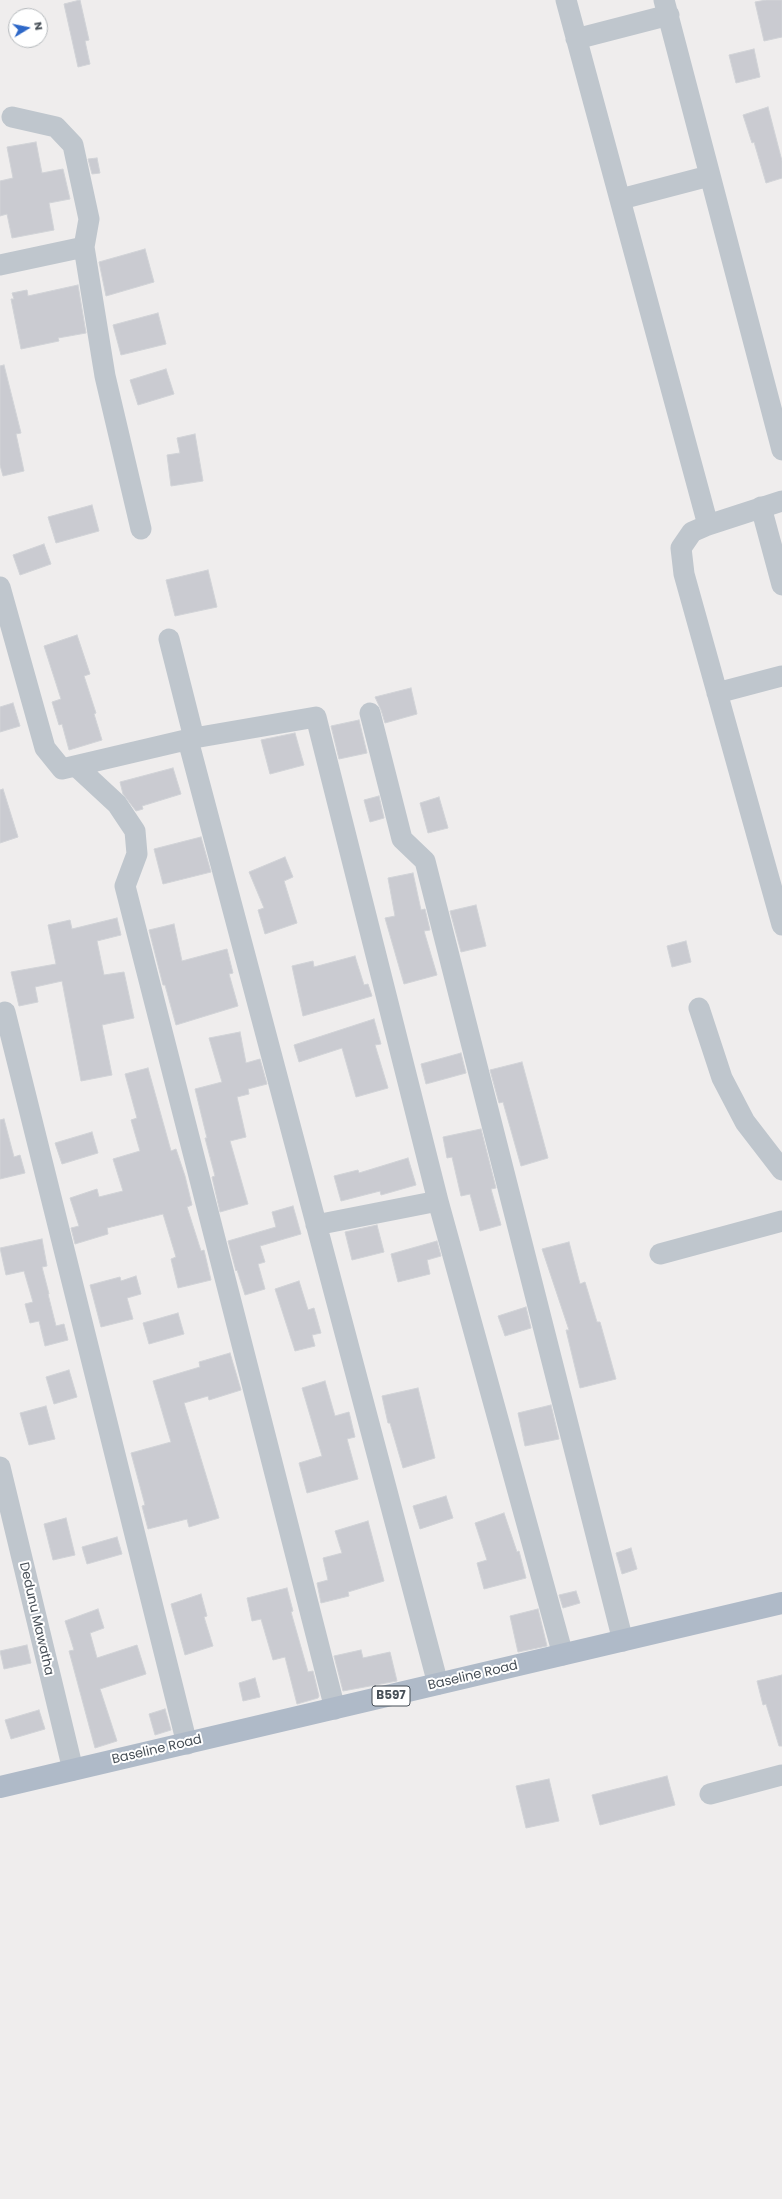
<!DOCTYPE html>
<html>
<head>
<meta charset="utf-8">
<style>
  body { margin:0 }
  #map { position:relative; width:782px; height:2199px; overflow:hidden; background:#efeded; font-family:Poppins,sans-serif }
  canvas { display:block }
  .north { position:absolute; left:8px; top:8px; width:40px; height:40px; box-sizing:border-box; background:#fff; border:1px solid #b5b9bc; border-radius:50%; rotate:80deg; font-size:11px; font-weight:700; line-height:16px; text-align:center; color:#474f57 }
  .north::after { content:''; display:block; margin:auto; width:14px; height:18px; background:#2e68c8; clip-path:polygon(50% 0,100% 100%,50% 72%,0 100%) }
</style>
</head>
<body>
<div id="map">
<canvas width="782" height="2199"></canvas>
<div class="north">N</div>
</div>
<script>
const context = document.querySelector('canvas').getContext('2d');
context.lineJoin = 'round';
function fillPath(path, color) {
  context.fillStyle = color;
  context.fill(path, 'evenodd');
}
function poly(rows) {
  const path = new Path2D();
  for (const r of rows) {
    path.moveTo(r[0], r[1]);
    for (let i = 2; i < r.length; i += 2) path.lineTo(r[i], r[i + 1]);
  }
  return path;
}
function stroke(path, color, width, dash) {
  context.strokeStyle = color;
  context.lineWidth = width;
  context.lineCap = dash ? 'butt' : 'round';
  context.setLineDash(dash || []);
  context.stroke(path);
}
function drawText(font, color, halo, rows, align = 'center') {
  context.font = font + ' Poppins,sans-serif';
  context.lineWidth = 4;
  context.setLineDash([]);
  context.textBaseline = 'middle';
  context.strokeStyle = halo;
  context.fillStyle = color;
  for (const [text, x, y, turn = 0] of rows) {
    context.save();
    context.translate(x, y);
    context.rotate((+turn || 0) * Math.PI / 180);
    context.textAlign = isNaN(turn) ? turn : align;
    if (halo) context.strokeText(text, 0, 0);
    context.fillText(text, 0, 0);
    context.restore();
  }
}
const building = poly([
  [80,0,89,40,85,41,90,64,78,67,64,4,80,0],
  [766,0,782,0,782,37,764,41,755,2,766,0],
  [754,49,760,77,736,83,729,55,754,49],
  [768,107,782,161,782,178,766,183,754,142,752,143,743,115,768,107],
  [36,142,42,173,63,169,70,199,49,203,54,230,12,238,7,214,0,216,0,181,13,178,7,147,36,142],
  [97,158,100,173,92,174,88,159,97,158],
  [145,249,154,282,106,296,99,262,145,249],
  [78,285,86,333,58,338,59,341,21,349,11,299,14,299,12,293,27,290,28,296,78,285],
  [158,313,166,344,121,355,113,325,158,313],
  [4,365,21,433,16,434,24,471,3,476,0,465,0,366,4,365],
  [166,369,174,394,138,405,130,380,166,369],
  [195,434,203,481,171,486,167,455,180,453,177,438,195,434],
  [92,505,99,531,56,543,48,517,92,505],
  [44,544,51,564,20,575,13,555,44,544],
  [208,570,217,607,175,616,166,580,208,570],
  [77,635,90,674,84,676,96,713,94,714,102,740,69,750,62,724,59,725,52,702,61,699,44,646,77,635],
  [411,688,417,714,385,723,381,710,375,697,411,688],
  [13,703,20,726,0,732,0,707,13,703],
  [359,720,367,753,339,759,331,726,359,720],
  [295,733,304,765,270,774,261,740,295,733],
  [173,768,181,794,142,806,143,809,136,811,123,794,120,782,173,768],
  [3,789,18,837,0,843,0,790,3,789],
  [379,796,384,818,370,822,364,800,379,796],
  [439,797,448,828,428,833,420,803,439,797],
  [201,837,211,872,163,884,154,849,201,837],
  [285,857,293,877,284,881,297,923,265,934,258,910,264,908,249,872,285,857],
  [413,873,421,910,425,909,430,930,424,931,437,975,404,984,385,918,395,916,388,878,413,873],
  [476,905,486,946,461,952,450,911,476,905],
  [117,918,121,935,97,941,104,975,124,972,134,1018,102,1025,112,1075,81,1081,62,981,35,987,38,1002,19,1006,11,972,56,964,48,925,70,920,72,929,117,918],
  [174,924,182,961,227,949,233,973,229,974,238,1006,176,1025,165,985,163,985,149,930,174,924],
  [686,941,691,962,672,967,667,946,686,941],
  [355,956,364,985,368,984,372,996,303,1016,292,966,313,961,314,967,355,956],
  [374,1019,381,1044,375,1045,388,1088,356,1097,342,1048,299,1062,294,1045,374,1019],
  [240,1032,246,1063,260,1059,267,1084,248,1089,249,1094,237,1097,246,1137,230,1141,248,1204,220,1212,212,1177,215,1176,205,1138,207,1138,195,1089,222,1082,209,1038,240,1032],
  [461,1053,466,1073,426,1084,421,1064,461,1053],
  [522,1062,548,1158,521,1166,503,1102,499,1103,490,1070,522,1062],
  [148,1068,171,1151,176,1149,185,1176,192,1205,187,1207,201,1251,204,1250,211,1280,178,1288,171,1259,176,1257,163,1214,107,1228,108,1234,75,1244,71,1228,79,1226,70,1198,97,1189,99,1197,123,1191,113,1159,140,1151,131,1120,137,1118,125,1074,148,1068],
  [4,1119,14,1157,20,1155,25,1173,0,1179,0,1120,4,1119],
  [481,1129,496,1188,491,1189,501,1225,480,1231,470,1194,461,1196,452,1157,447,1158,443,1137,481,1129],
  [92,1132,98,1153,62,1164,55,1143,92,1132],
  [408,1158,416,1185,381,1195,380,1191,341,1201,334,1176,358,1170,359,1173,408,1158],
  [293,1206,301,1234,260,1246,265,1262,258,1264,265,1289,245,1295,237,1270,236,1271,228,1241,276,1227,272,1212,293,1206],
  [377,1225,384,1252,352,1260,345,1232,377,1225],
  [42,1239,47,1266,42,1267,49,1294,48,1294,56,1326,64,1324,68,1340,45,1346,39,1321,30,1323,25,1304,33,1302,24,1271,6,1275,0,1248,42,1239],
  [437,1241,441,1256,427,1260,430,1274,398,1282,391,1254,437,1241],
  [569,1242,580,1284,585,1282,597,1322,600,1322,616,1379,580,1388,566,1330,569,1330,542,1249,569,1242],
  [136,1276,141,1294,127,1298,133,1319,101,1327,90,1285,120,1277,121,1281,136,1276],
  [299,1281,308,1310,314,1308,321,1333,312,1335,315,1346,295,1351,275,1289,299,1281],
  [526,1307,531,1328,505,1336,498,1316,526,1307],
  [178,1313,184,1334,149,1344,143,1323,178,1313],
  [230,1353,241,1390,209,1400,208,1396,184,1403,219,1518,189,1527,187,1519,148,1529,142,1506,145,1505,131,1453,171,1442,153,1381,200,1367,199,1362,230,1353],
  [69,1370,77,1397,54,1404,46,1377,69,1370],
  [325,1381,335,1416,349,1412,355,1437,347,1439,358,1479,307,1493,299,1463,322,1456,302,1388,325,1381],
  [418,1388,435,1458,403,1468,390,1423,388,1423,382,1396,418,1388],
  [551,1405,559,1439,525,1446,518,1413,551,1405],
  [46,1406,55,1439,29,1445,20,1413,46,1406],
  [446,1496,453,1518,420,1529,413,1506,446,1496],
  [504,1513,517,1552,519,1551,526,1578,484,1589,477,1563,487,1560,475,1523,504,1513],
  [66,1518,75,1555,53,1560,44,1524,66,1518],
  [368,1521,384,1581,348,1592,349,1596,321,1603,317,1583,328,1580,323,1558,342,1553,335,1531,368,1521],
  [117,1537,122,1554,87,1564,82,1547,117,1537],
  [631,1548,637,1569,622,1574,616,1553,631,1548],
  [287,1588,293,1611,291,1612,308,1672,313,1671,319,1696,318,1698,297,1704,285,1657,273,1660,261,1619,252,1621,247,1598,287,1588],
  [576,1591,580,1603,563,1608,559,1595,576,1591],
  [201,1594,207,1616,204,1617,213,1646,185,1655,171,1604,201,1594],
  [98,1609,104,1628,90,1633,97,1658,137,1645,146,1674,100,1689,117,1741,95,1748,69,1651,74,1650,65,1621,98,1609],
  [538,1609,547,1646,518,1652,510,1616,538,1609],
  [27,1645,31,1663,4,1669,0,1651,27,1645],
  [361,1650,363,1658,390,1652,397,1681,343,1691,334,1656,361,1650],
  [782,1675,782,1746,779,1746,766,1704,763,1705,757,1681,782,1675],
  [255,1678,260,1697,243,1701,239,1683,255,1678],
  [165,1709,171,1730,155,1735,149,1714,165,1709],
  [39,1710,45,1729,11,1739,5,1720,39,1710],
  [667,1776,675,1805,600,1825,592,1795,667,1776],
  [549,1779,559,1821,526,1828,516,1786,549,1779]
]);
const minor = poly([
  [566,0,708,525],
  [664,0,782,450],
  [576,39,669,15],
  [12,117,56,127,73,145,89,219,84,247,105,376,141,529],
  [621,199,709,176],
  [0,265,84,247],
  [782,501,708,525,692,532,681,548,684,574,782,925],
  [761,507,782,585],
  [0,587,45,748,62,769,194,738,316,717,438,1201,563,1655],
  [169,639,194,738],
  [717,693,782,676],
  [370,713,402,839,425,861,623,1641],
  [188,740,438,1684],
  [76,766,117,804,135,831,137,854,125,886,335,1709],
  [699,1008,722,1078,745,1122,782,1170],
  [5,1012,187,1744],
  [316,1225,438,1201],
  [660,1254,782,1221],
  [0,1467,73,1770],
  [710,1794,782,1775]
]);
const major = poly([
  [0,1787,782,1603]
]);
const shields = [
  [391,1696,38]
];
const shieldNames = [
  ["B597",391,1696]
];
const streetNames = [
  ["Dedunu Mawatha",36,1619,77],
  ["Baseline Road",473,1676,-13],
  ["Baseline Road",157,1750,-13]
];
fillPath(building, '#cacbd1');
stroke(building, '#d1d3d7', 1);
stroke(minor, '#bfc6cd', 21);
stroke(major, '#afbac8', 22);
for (const [x, y, w] of shields) {
  const box = new Path2D();
  box.roundRect(x - w / 2, y - 10, w, 20, 3);
  context.fillStyle = '#fff';
  context.fill(box);
  stroke(box, '#474f57', 1);
}
drawText('bold 12px', '#474f57', null, shieldNames);
drawText('13px', '#474f57', '#fff', streetNames);
</script>
</body>
</html>
